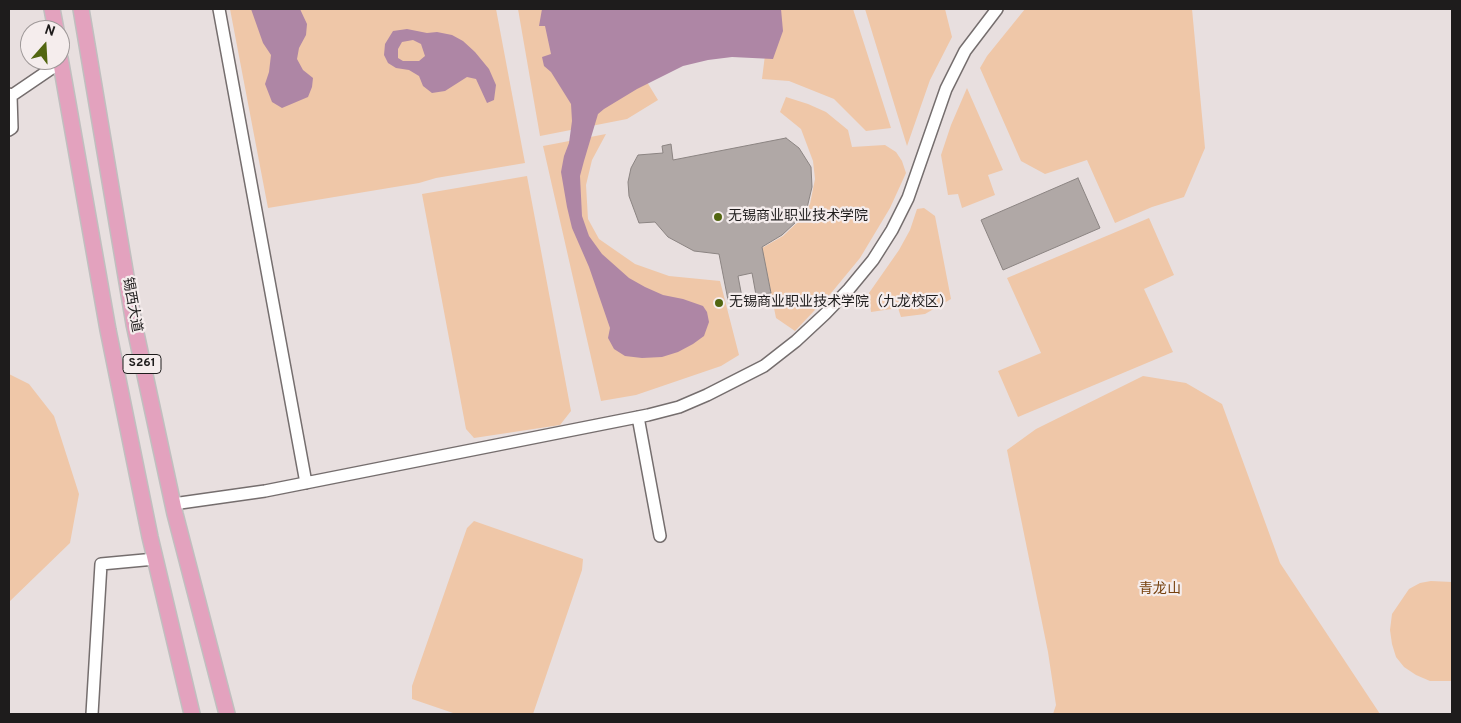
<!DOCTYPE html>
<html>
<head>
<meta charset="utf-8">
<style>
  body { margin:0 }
  #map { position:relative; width:1461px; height:723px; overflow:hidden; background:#e8dfdf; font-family:Overpass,sans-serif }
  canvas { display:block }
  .frame { position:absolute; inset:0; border:10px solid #1e1c1c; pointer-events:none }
  .north { position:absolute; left:20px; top:20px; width:50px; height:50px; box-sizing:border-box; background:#f5eded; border:1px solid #9f9999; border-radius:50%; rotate:19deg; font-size:14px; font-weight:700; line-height:20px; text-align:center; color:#1e1c1c }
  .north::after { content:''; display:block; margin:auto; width:18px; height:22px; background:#526611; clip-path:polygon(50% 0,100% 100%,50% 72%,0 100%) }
</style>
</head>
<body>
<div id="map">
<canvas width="1461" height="723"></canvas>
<div class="frame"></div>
<div class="north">N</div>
</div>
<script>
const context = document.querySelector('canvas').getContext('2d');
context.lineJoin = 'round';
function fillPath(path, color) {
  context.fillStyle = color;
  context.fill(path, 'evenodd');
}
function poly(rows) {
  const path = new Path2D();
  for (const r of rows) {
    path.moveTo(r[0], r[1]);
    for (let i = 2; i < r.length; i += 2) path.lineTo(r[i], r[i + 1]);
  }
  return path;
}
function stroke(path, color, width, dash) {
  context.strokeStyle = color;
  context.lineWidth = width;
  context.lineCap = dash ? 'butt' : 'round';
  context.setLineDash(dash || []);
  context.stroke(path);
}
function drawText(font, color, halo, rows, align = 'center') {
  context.font = font + ' Overpass,"Noto Sans SC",sans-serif';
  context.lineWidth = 4.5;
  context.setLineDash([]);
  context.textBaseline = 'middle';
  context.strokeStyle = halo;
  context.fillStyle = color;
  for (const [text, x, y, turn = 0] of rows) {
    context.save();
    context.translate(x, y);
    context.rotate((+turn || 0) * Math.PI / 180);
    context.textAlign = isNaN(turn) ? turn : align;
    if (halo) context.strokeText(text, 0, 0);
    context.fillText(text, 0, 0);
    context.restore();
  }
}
const green = poly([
  [230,9,496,9,525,163,436,178,419,183,268,208],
  [518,9,853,9,891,128,866,131,834,99,789,81,762,79,765,55,705,55,647,82,658,100,627,119,540,136],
  [865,9,945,9,952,37,930,80,907,146],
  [1025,9,1192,9,1205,148,1184,197,1152,207,1115,223,1087,160,1045,174,1021,161,980,68,987,56],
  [967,88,1003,170,988,175,995,195,962,208,958,194,948,195,941,155,951,125],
  [786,97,808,104,826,112,848,130,852,147,885,145,896,152,902,161,906,173,890,208,860,258,832,292,795,331,776,318,762,248,783,236,800,220,810,204,815,179,813,161,801,129,780,112],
  [606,134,592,160,586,185,588,219,599,239,635,264,669,276,720,281,739,355,721,366,636,395,601,401,543,146],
  [527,176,571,411,560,425,474,438,466,429,422,194],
  [924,208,935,216,951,299,925,314,901,317,898,308,871,312,869,293,899,250,910,230,917,209],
  [1149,218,1174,275,1144,289,1173,352,1018,417,998,371,1041,353,1007,278],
  [9,374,29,384,54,416,79,494,70,543,9,602],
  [1143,376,1186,383,1222,404,1280,563,1380,714,1053,714,1056,705,1048,652,1007,450,1036,429],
  [474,521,583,559,582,570,533,714,456,714,412,699,412,686,467,528],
  [1431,581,1452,582,1452,681,1430,681,1416,675,1404,667,1396,657,1392,644,1390,630,1392,614,1409,589,1420,583]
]);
const water = poly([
  [251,9,300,9,307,24,306,35,299,48,297,59,303,70,313,78,312,87,308,97,282,108,272,102,265,84,269,72,271,55,263,43],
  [542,9,781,9,783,31,773,59,732,57,708,60,683,66,637,89,604,109,598,114,584,161,580,176,582,216,589,236,602,254,629,278,645,287,663,295,683,299,703,306,707,312,709,322,704,336,693,344,678,352,662,357,642,358,625,356,614,349,608,338,610,328,589,267,572,228,567,207,561,172,564,156,569,143,572,121,571,104,551,72,544,66,542,57,551,54,545,26,539,26],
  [407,29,427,33,437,32,452,35,463,41,475,52,489,69,496,85,494,100,487,103,476,79,467,77,445,91,432,93,423,86,419,76,409,70,396,68,388,63,384,55,385,44,393,31],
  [413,40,421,44,425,56,419,61,403,61,398,58,398,49,402,42]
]);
const building = poly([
  [786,138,799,148,811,167,812,187,807,208,796,222,782,235,762,247,771,293,756,295,752,273,738,276,742,297,728,300,719,254,694,251,668,237,655,222,639,223,629,196,628,182,631,168,638,155,663,153,662,146,671,144,673,160,786,138],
  [1078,178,1100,228,1003,270,981,220,1078,178]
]);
const minor = poly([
  [219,9,306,483],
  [9,94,11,96,12,128,9,130],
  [11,96,61,62],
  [638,417,660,536],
  [173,504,265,491,648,415,679,407,707,395,764,366,796,341,825,314,849,289,873,260,892,230,908,198,946,89,965,51,997,9],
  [92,714,101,564,155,559]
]);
const major = poly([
  [52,9,56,30],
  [81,9,134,324,175,514,227,714],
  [60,58,108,330,150,537,192,714]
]);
const markers = [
  [718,217,5,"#526611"],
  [719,303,5,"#526611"]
];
const shields = [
  [142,364,38]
];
const shieldNames = [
  ["S261",142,364]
];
const poiNames = [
  ["无锡商业职业技术学院",728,217],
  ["无锡商业职业技术学院（九龙校区）",729,303]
];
const streetNames = [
  ["锡西大道",131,305,80]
];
const parkNames = [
  ["青龙山",1160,590]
];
fillPath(green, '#efc7a8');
fillPath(water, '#ae86a5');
fillPath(building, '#b0a8a6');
stroke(building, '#8b8482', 1);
stroke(minor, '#756e6e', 14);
stroke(major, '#c0bfbf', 18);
stroke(minor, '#fff', 11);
stroke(major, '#e3a2be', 15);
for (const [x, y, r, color] of markers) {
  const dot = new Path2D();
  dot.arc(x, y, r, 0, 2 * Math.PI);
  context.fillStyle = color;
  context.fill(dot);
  stroke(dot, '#f5eded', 2);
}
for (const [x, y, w] of shields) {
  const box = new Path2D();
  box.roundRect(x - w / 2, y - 9.5, w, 19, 4);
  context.fillStyle = '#f5eded';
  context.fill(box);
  stroke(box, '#1e1c1c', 1);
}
drawText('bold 12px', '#1e1c1c', null, shieldNames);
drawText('14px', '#1e1c1c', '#f5eded', poiNames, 'left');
drawText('14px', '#1e1c1c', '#f5eded', streetNames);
drawText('14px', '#76410e', '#f5eded', parkNames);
</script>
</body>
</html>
